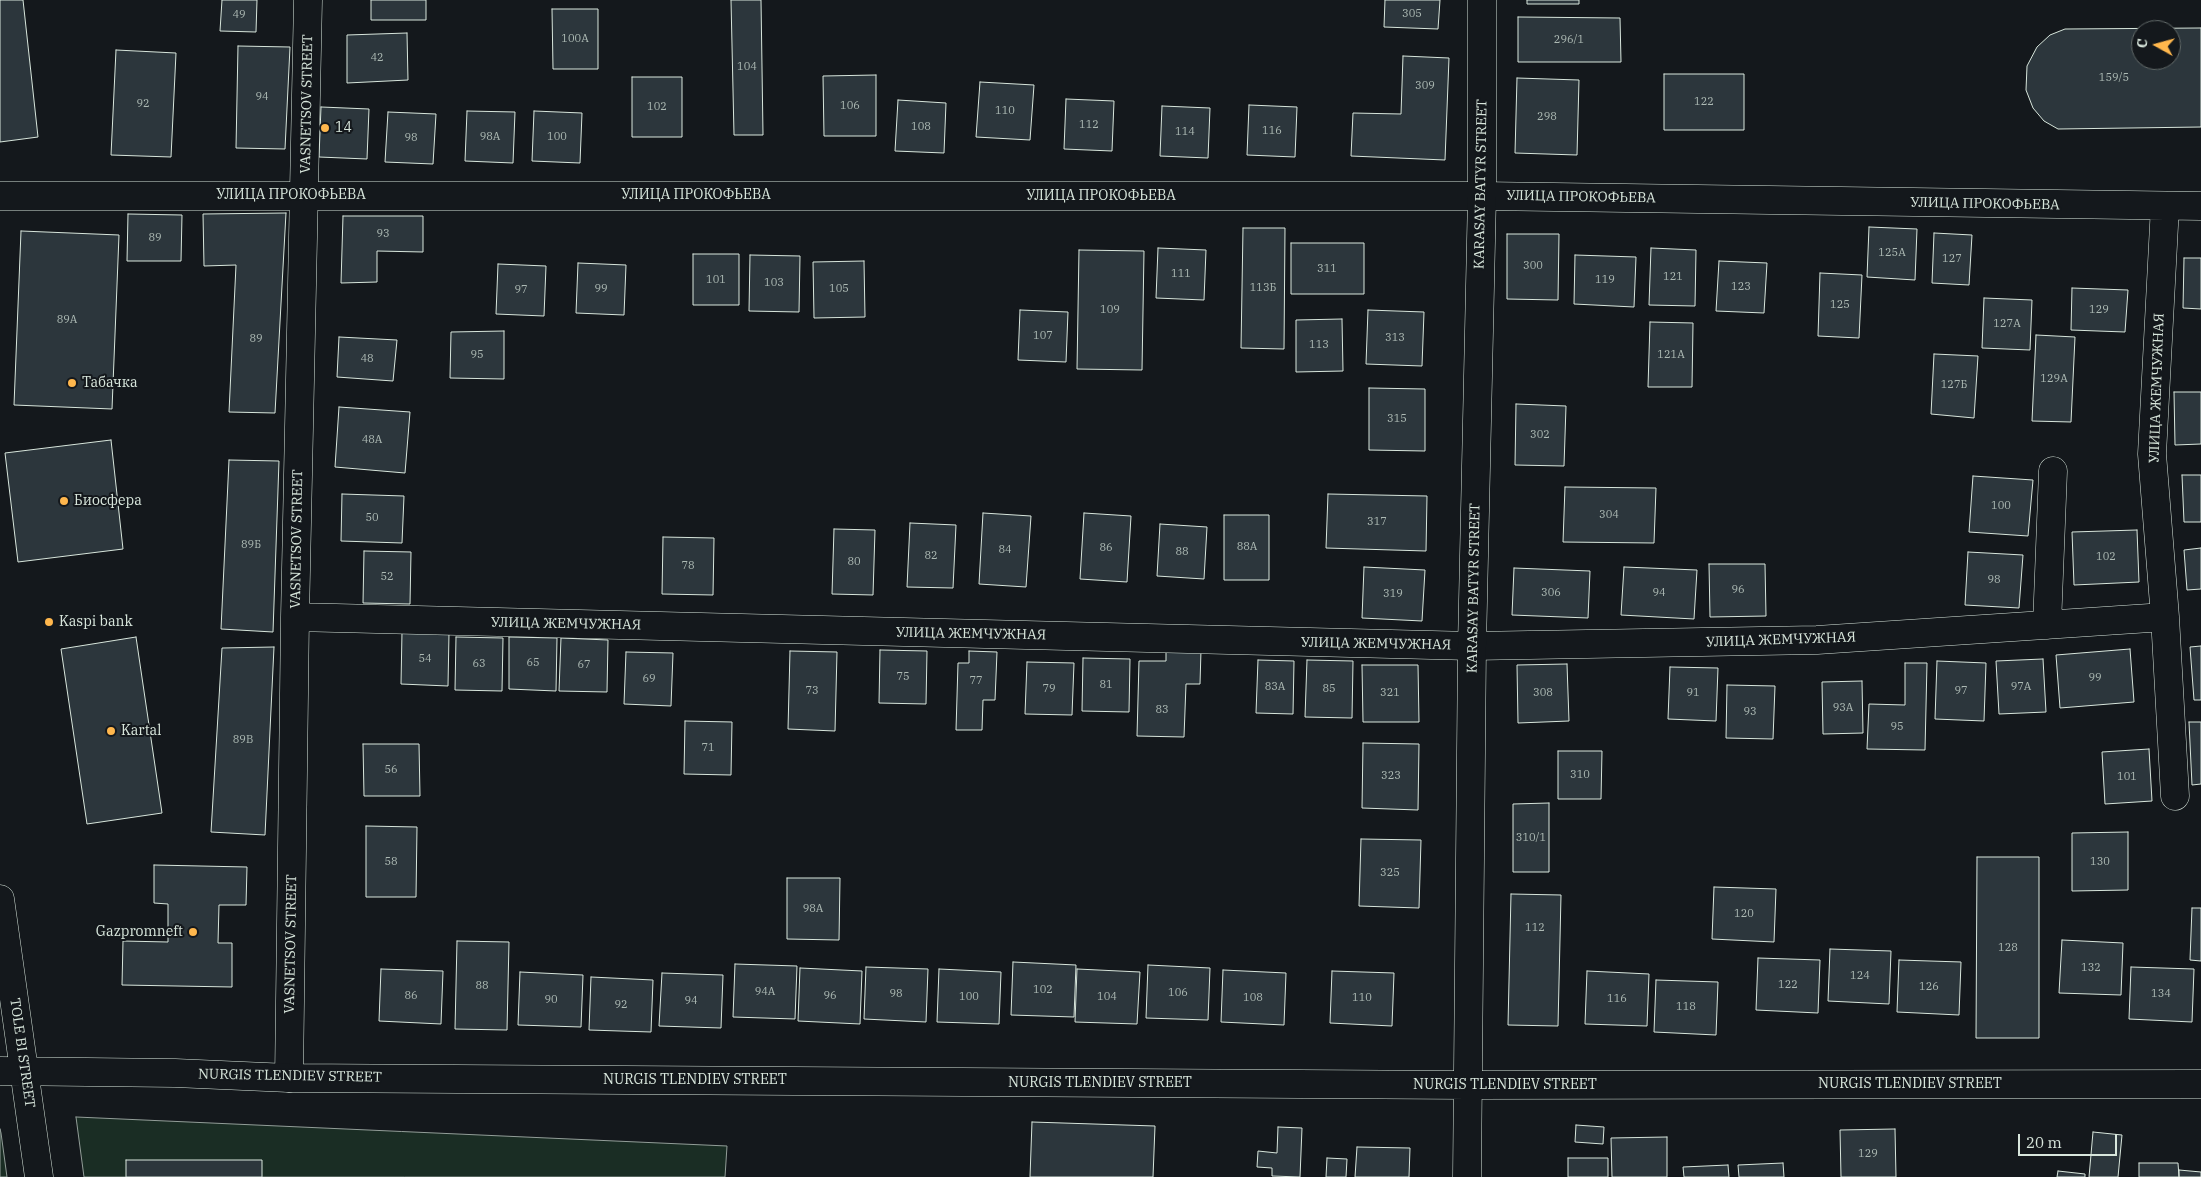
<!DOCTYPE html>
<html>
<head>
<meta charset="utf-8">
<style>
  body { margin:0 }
  #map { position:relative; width:2201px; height:1177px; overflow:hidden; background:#14181c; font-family:"IBM Plex Serif",serif }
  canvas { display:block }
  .north { position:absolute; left:2131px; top:20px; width:50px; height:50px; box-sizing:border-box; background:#14181c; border:1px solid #626a69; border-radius:50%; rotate:277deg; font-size:14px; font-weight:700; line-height:20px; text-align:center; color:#d8e6dc }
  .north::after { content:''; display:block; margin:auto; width:18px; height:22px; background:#ffb74d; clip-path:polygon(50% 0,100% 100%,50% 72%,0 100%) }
  .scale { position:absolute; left:2018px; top:1134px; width:99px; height:22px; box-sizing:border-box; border:2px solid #d8e6dc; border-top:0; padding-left:6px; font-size:15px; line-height:18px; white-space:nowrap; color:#d8e6dc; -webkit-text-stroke:4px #14181c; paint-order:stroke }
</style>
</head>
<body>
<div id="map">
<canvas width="2201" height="1177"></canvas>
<div class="north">С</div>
<div class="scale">20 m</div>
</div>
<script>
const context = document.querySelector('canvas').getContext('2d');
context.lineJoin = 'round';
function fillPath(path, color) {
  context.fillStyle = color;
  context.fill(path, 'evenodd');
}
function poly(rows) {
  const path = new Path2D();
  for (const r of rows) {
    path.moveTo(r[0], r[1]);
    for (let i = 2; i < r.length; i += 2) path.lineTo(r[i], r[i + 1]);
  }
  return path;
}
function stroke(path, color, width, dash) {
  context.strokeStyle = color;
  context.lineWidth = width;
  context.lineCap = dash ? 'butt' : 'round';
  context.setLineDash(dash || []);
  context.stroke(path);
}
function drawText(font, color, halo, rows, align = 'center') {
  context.font = font + ' "IBM Plex Serif",serif';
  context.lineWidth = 4;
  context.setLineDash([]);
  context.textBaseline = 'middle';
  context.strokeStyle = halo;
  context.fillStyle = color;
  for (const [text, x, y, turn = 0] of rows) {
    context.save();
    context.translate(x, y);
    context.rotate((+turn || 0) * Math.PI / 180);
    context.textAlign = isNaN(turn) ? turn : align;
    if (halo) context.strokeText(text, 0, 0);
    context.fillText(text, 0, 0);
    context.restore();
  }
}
const green = poly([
  [76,1117,727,1146,725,1177,84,1177,76,1117],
  [0,1129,1,1133,7,1177,0,1177,0,1129]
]);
const building = poly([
  [0,0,23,0,38,137,0,142,0,0],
  [222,0,257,0,256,32,220,31,222,0],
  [371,0,426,0,426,20,371,20,371,0],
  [731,0,761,0,763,135,734,135,731,0],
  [1385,0,1440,0,1438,29,1384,27,1385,0],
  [1527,0,1579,0,1579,4,1527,4,1527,0],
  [552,9,598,9,598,69,553,69,552,9],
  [1518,17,1620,18,1621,62,1518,62,1518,17],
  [2201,28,2201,127,2058,129,2044,121,2033,108,2026,90,2027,66,2037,47,2050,35,2065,29,2201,28],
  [2141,30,2171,30,2171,60,2141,60,2141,30],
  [407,33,408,80,347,83,347,35,407,33],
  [238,46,290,47,285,149,236,148,238,46],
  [116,50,176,53,171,157,111,155,116,50],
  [1403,56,1449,58,1445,160,1351,156,1353,113,1401,114,1403,56],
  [1664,74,1744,74,1744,130,1664,130,1664,74],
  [876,75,876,136,824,136,823,76,876,75],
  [632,77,682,77,682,137,632,137,632,77],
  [1517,78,1579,80,1577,155,1515,153,1517,78],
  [980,82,1034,85,1030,140,976,137,980,82],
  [1066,99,1114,101,1112,151,1064,149,1066,99],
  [898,100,946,103,944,153,895,151,898,100],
  [1249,105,1297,107,1295,157,1247,155,1249,105],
  [1162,106,1210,108,1208,158,1160,156,1162,106],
  [321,107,369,109,367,159,319,157,321,107],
  [467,111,515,112,513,163,465,161,467,111],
  [534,111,582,113,580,163,532,161,534,111],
  [388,112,436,114,433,164,385,162,388,112],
  [286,213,275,413,229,412,236,265,204,266,203,214,286,213],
  [128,214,182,215,181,261,127,261,128,214],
  [343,216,423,216,423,252,377,251,377,282,341,283,343,216],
  [1869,227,1917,229,1915,280,1867,277,1869,227],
  [1243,228,1285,228,1284,349,1241,348,1243,228],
  [21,231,119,235,112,409,14,405,21,231],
  [1934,233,1972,235,1969,285,1932,283,1934,233],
  [1507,234,1559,234,1558,300,1507,299,1507,234],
  [1291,243,1364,243,1364,294,1291,294,1291,243],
  [1158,248,1206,250,1204,300,1156,298,1158,248],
  [1651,248,1696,250,1695,306,1649,305,1651,248],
  [1079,250,1144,251,1142,370,1077,369,1079,250],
  [693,254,739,254,739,305,693,305,693,254],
  [750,255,800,256,799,312,749,311,750,255],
  [1575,255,1636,257,1634,307,1574,304,1575,255],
  [2184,258,2201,258,2201,309,2183,308,2184,258],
  [864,261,865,317,814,318,813,262,864,261],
  [1719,261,1767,263,1764,313,1716,311,1719,261],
  [578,263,626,265,624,315,576,313,578,263],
  [498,264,546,266,544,316,496,314,498,264],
  [1820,273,1862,275,1859,338,1818,336,1820,273],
  [2072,288,2128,290,2125,332,2071,330,2072,288],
  [1984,298,2032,300,2030,350,1982,348,1984,298],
  [1020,310,1068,312,1066,362,1018,360,1020,310],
  [1368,310,1424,312,1422,366,1366,364,1368,310],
  [1342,319,1343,371,1296,372,1296,320,1342,319],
  [1650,322,1693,323,1692,387,1648,387,1650,322],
  [504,331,504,379,450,378,451,332,504,331],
  [2036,335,2075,337,2071,422,2032,421,2036,335],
  [339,337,397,340,393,381,337,377,339,337],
  [1934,354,1978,356,1974,418,1931,414,1934,354],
  [1369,388,1425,389,1425,451,1369,450,1369,388],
  [2174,392,2201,392,2201,444,2175,445,2174,392],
  [1516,404,1566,406,1564,466,1515,465,1516,404],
  [339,407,410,412,405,473,335,467,339,407],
  [111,440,123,549,18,562,5,453,111,440],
  [229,460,279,461,273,632,221,629,229,460],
  [2182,475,2201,475,2201,522,2184,522,2182,475],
  [1973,476,2033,480,2028,536,1969,532,1973,476],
  [1565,487,1656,488,1654,543,1563,542,1565,487],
  [342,494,404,496,402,543,341,541,342,494],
  [1328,494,1427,496,1426,551,1326,548,1328,494],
  [983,513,1031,516,1026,587,979,584,983,513],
  [1084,513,1131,516,1127,582,1080,579,1084,513],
  [1224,515,1269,515,1269,580,1224,580,1224,515],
  [910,523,956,525,953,588,907,587,910,523],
  [1160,524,1207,527,1204,579,1157,576,1160,524],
  [834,529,875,530,873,595,832,594,834,529],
  [2137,530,2139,582,2074,585,2072,532,2137,530],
  [663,537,714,538,713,595,662,594,663,537],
  [2201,548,2201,589,2187,590,2184,550,2201,548],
  [364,551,411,552,410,604,363,603,364,551],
  [1968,552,2023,555,2019,608,1965,605,1968,552],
  [1709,564,1765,564,1766,616,1710,617,1709,564],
  [1364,567,1425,570,1422,621,1362,618,1364,567],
  [1624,567,1697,570,1694,619,1621,615,1624,567],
  [1514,568,1590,571,1588,618,1512,615,1514,568],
  [402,632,449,633,448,686,401,684,402,632],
  [136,637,162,813,87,824,61,649,136,637],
  [456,637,503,638,502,691,455,690,456,637],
  [509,637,557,638,556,691,509,689,509,637],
  [561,638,608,640,607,692,559,691,561,638],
  [2201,646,2201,700,2194,700,2190,647,2201,646],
  [274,647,265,835,211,832,222,648,274,647],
  [1166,649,1201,650,1200,684,1186,684,1184,737,1137,736,1139,661,1166,661,1166,649],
  [2130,649,2134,702,2060,708,2056,655,2130,649],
  [880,650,927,651,926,704,879,703,880,650],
  [790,651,837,652,835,731,788,729,790,651],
  [969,651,997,652,995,700,983,700,982,730,956,730,958,663,969,663,969,651],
  [626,652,673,653,671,706,624,704,626,652],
  [1083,658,1130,659,1129,712,1082,711,1083,658],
  [2043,659,2046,712,1999,714,1996,661,2043,659],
  [1258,660,1294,661,1293,714,1256,713,1258,660],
  [1307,660,1353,661,1352,718,1305,717,1307,660],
  [1937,661,1986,663,1984,721,1935,719,1937,661],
  [1027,662,1074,663,1072,715,1025,714,1027,662],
  [1905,663,1927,663,1925,750,1867,749,1869,704,1905,705,1905,663],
  [1567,664,1569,721,1518,723,1517,665,1567,664],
  [1362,665,1418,665,1419,722,1363,722,1362,665],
  [1670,667,1718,668,1716,721,1668,719,1670,667],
  [1862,681,1863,733,1823,734,1822,682,1862,681],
  [1727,685,1775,686,1773,739,1726,738,1727,685],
  [685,721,732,722,731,775,684,774,685,721],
  [2189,722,2201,722,2201,784,2192,785,2189,722],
  [1363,743,1419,744,1418,810,1362,808,1363,743],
  [363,744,419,744,420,796,364,796,363,744],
  [2149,749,2152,801,2105,804,2102,752,2149,749],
  [1558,751,1602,751,1601,799,1558,799,1558,751],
  [1549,803,1549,872,1513,872,1513,804,1549,803],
  [366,826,417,827,416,897,366,897,366,826],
  [2128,832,2128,890,2072,891,2072,833,2128,832],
  [1361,839,1421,840,1419,908,1359,906,1361,839],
  [1977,857,2039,857,2039,1038,1976,1038,1977,857],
  [154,865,247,867,246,905,219,905,218,943,232,943,232,987,122,985,123,941,168,942,168,904,154,903,154,865],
  [787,878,840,878,839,940,787,939,787,878],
  [1714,887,1776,889,1774,942,1712,939,1714,887],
  [1511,894,1561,895,1558,1026,1508,1025,1511,894],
  [2192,908,2201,908,2201,961,2190,960,2192,908],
  [2062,940,2123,943,2121,995,2059,993,2062,940],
  [457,941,509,942,507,1030,455,1029,457,941],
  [1830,949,1891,951,1889,1004,1828,1001,1830,949],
  [1758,958,1820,960,1818,1013,1756,1010,1758,958],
  [1899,960,1961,962,1959,1015,1897,1012,1899,960],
  [1013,962,1076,965,1074,1017,1011,1015,1013,962],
  [735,964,797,966,795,1019,733,1017,735,964],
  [1148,965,1210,968,1208,1020,1146,1018,1148,965],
  [866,967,928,969,926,1022,864,1019,866,967],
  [2131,967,2194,969,2192,1022,2129,1019,2131,967],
  [800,968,862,971,860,1024,798,1021,800,968],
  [381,969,443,971,441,1024,379,1021,381,969],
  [939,969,1001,972,999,1024,937,1022,939,969],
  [1077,969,1140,972,1137,1024,1075,1022,1077,969],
  [1223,970,1286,973,1284,1025,1221,1022,1223,970],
  [1332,971,1394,973,1392,1026,1330,1023,1332,971],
  [1587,971,1649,974,1647,1026,1585,1024,1587,971],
  [520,972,583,975,581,1027,518,1025,520,972],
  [662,973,723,975,721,1028,659,1026,662,973],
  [591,977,653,980,651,1032,589,1030,591,977],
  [1656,980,1718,982,1716,1035,1654,1032,1656,980],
  [1032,1122,1155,1126,1153,1177,1030,1177,1032,1122],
  [1576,1125,1604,1127,1603,1144,1575,1142,1576,1125],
  [1278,1127,1302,1128,1300,1177,1272,1176,1272,1168,1257,1167,1258,1151,1277,1153,1278,1127],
  [1895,1129,1896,1177,1841,1177,1840,1130,1895,1129],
  [2093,1132,2122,1135,2118,1177,2089,1177,2093,1132],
  [1667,1137,1667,1177,1612,1177,1611,1138,1667,1137],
  [1357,1147,1410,1148,1409,1177,1355,1177,1357,1147],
  [1327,1158,1347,1159,1346,1177,1326,1177,1327,1158],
  [1568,1158,1608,1158,1608,1177,1568,1177,1568,1158],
  [126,1160,262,1160,262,1177,126,1177,126,1160],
  [1783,1163,1784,1177,1739,1177,1738,1165,1783,1163],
  [2139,1163,2178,1163,2179,1177,2139,1177,2139,1163],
  [1728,1165,1729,1177,1684,1177,1683,1167,1728,1165],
  [2179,1170,2201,1172,2201,1177,2179,1177,2179,1170],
  [2058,1171,2085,1174,2085,1177,2057,1177,2058,1171]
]);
const street = poly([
  [0,196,1482,196,2201,206],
  [295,617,1472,646,1817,640,2165,617,2152,454,2165,206],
  [2165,617,2175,796],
  [2047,625,2053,471],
  [289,1078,295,617,308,0]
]);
const secondary = poly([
  [0,899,39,1177],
  [0,1071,175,1073,289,1078,1467,1085,2201,1084],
  [1467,1177,1472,646,1482,196,1482,0]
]);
const markers = [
  [325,128,5,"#ffb74d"],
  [72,383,5,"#ffb74d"],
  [64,501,5,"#ffb74d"],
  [49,622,5,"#ffb74d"],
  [111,731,5,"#ffb74d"],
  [193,932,5,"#ffb74d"]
];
const numberNames = [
  ["305",1412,14],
  ["49",239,15],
  ["100А",575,39],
  ["296/1",1569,40],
  ["42",377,58],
  ["104",747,67],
  ["159/5",2114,78],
  ["309",1425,86],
  ["94",262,97],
  ["122",1704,102],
  ["92",143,104],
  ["106",850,106],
  ["102",657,107],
  ["110",1005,111],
  ["298",1547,117],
  ["112",1089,125],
  ["108",921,127],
  ["116",1272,131],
  ["114",1185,132],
  ["98А",490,137],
  ["100",557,137],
  ["98",411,138],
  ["93",383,234],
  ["89",155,238],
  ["125А",1892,253],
  ["127",1952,259],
  ["300",1533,266],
  ["311",1327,269],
  ["111",1181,274],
  ["121",1673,277],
  ["101",716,280],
  ["119",1605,280],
  ["103",774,283],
  ["123",1741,287],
  ["113Б",1263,288],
  ["99",601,289],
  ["105",839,289],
  ["97",521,290],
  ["125",1840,305],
  ["109",1110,310],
  ["129",2099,310],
  ["89А",67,320],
  ["127А",2007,324],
  ["107",1043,336],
  ["313",1395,338],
  ["89",256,339],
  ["113",1319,345],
  ["95",477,355],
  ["121А",1671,355],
  ["48",367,359],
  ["129А",2054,379],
  ["127Б",1954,385],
  ["315",1397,419],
  ["302",1540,435],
  ["48А",372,440],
  ["100",2001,506],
  ["304",1609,515],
  ["50",372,518],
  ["317",1377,522],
  ["89Б",251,545],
  ["88А",1247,547],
  ["86",1106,548],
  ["84",1005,550],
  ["88",1182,552],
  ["82",931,556],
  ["102",2106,557],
  ["80",854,562],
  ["78",688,566],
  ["52",387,577],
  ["98",1994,580],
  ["96",1738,590],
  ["306",1551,593],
  ["94",1659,593],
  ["319",1393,594],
  ["54",425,659],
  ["65",533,663],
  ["63",479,664],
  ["67",584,665],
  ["75",903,677],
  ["99",2095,678],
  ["69",649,679],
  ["77",976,681],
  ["81",1106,685],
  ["83А",1275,687],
  ["97А",2021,687],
  ["79",1049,689],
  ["85",1329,689],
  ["73",812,691],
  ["97",1961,691],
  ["321",1390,693],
  ["308",1543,693],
  ["91",1693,693],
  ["93А",1843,708],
  ["83",1162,710],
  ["93",1750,712],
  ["95",1897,727],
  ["89В",243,740],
  ["71",708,748],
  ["56",391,770],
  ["310",1580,775],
  ["323",1391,776],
  ["101",2127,777],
  ["310/1",1531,838],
  ["58",391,862],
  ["130",2100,862],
  ["325",1390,873],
  ["98А",813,909],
  ["120",1744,914],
  ["112",1535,928],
  ["128",2008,948],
  ["132",2091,968],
  ["124",1860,976],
  ["122",1788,985],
  ["88",482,986],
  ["126",1929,987],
  ["102",1043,990],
  ["94А",765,992],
  ["106",1178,993],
  ["98",896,994],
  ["134",2161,994],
  ["86",411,996],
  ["96",830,996],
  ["100",969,997],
  ["104",1107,997],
  ["108",1253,998],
  ["110",1362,998],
  ["116",1617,999],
  ["90",551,1000],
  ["94",691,1001],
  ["92",621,1005],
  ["118",1686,1007],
  ["129",1868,1154]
];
const streetNames = [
  ["VASNETSOV STREET",307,104,-89],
  ["KARASAY BATYR STREET",1481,184,-89],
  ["УЛИЦА ПРОКОФЬЕВА",291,195],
  ["УЛИЦА ПРОКОФЬЕВА",696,195],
  ["УЛИЦА ПРОКОФЬЕВА",1101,196],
  ["УЛИЦА ПРОКОФЬЕВА",1581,197,1],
  ["УЛИЦА ПРОКОФЬЕВА",1985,204,1],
  ["УЛИЦА ЖЕМЧУЖНАЯ",2157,388,-88],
  ["VASNETSOV STREET",297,539,-89],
  ["KARASAY BATYR STREET",1474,588,-89],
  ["УЛИЦА ЖЕМЧУЖНАЯ",566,624,1],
  ["УЛИЦА ЖЕМЧУЖНАЯ",971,634,1],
  ["УЛИЦА ЖЕМЧУЖНАЯ",1781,640,-2],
  ["УЛИЦА ЖЕМЧУЖНАЯ",1376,644,1],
  ["VASNETSOV STREET",291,944,-89],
  ["TOLE BI STREET",22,1053,82],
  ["NURGIS TLENDIEV STREET",290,1076,1],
  ["NURGIS TLENDIEV STREET",695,1080],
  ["NURGIS TLENDIEV STREET",1100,1083],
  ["NURGIS TLENDIEV STREET",1910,1084],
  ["NURGIS TLENDIEV STREET",1505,1085]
];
const poiNames = [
  ["14",335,128],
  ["Табачка",82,383],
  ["Биосфера",74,501],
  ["Kaspi bank",59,622],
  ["Kartal",121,731],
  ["Gazpromneft",183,932,"right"]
];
fillPath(green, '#1a2d24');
stroke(green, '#939e99', 1);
fillPath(building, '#2c363c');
stroke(building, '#d8e6dc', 1);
stroke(street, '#d8e6dc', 29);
stroke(secondary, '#d8e6dc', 29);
stroke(street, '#14181c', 28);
stroke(secondary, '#14181c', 28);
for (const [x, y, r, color] of markers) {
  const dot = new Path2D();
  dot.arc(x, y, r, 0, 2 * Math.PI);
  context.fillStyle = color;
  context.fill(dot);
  stroke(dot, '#14181c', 2);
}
drawText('11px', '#adbab4', null, numberNames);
drawText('14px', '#d8e6dc', '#14181c', streetNames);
drawText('14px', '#d8e6dc', '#14181c', poiNames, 'left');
</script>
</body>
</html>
